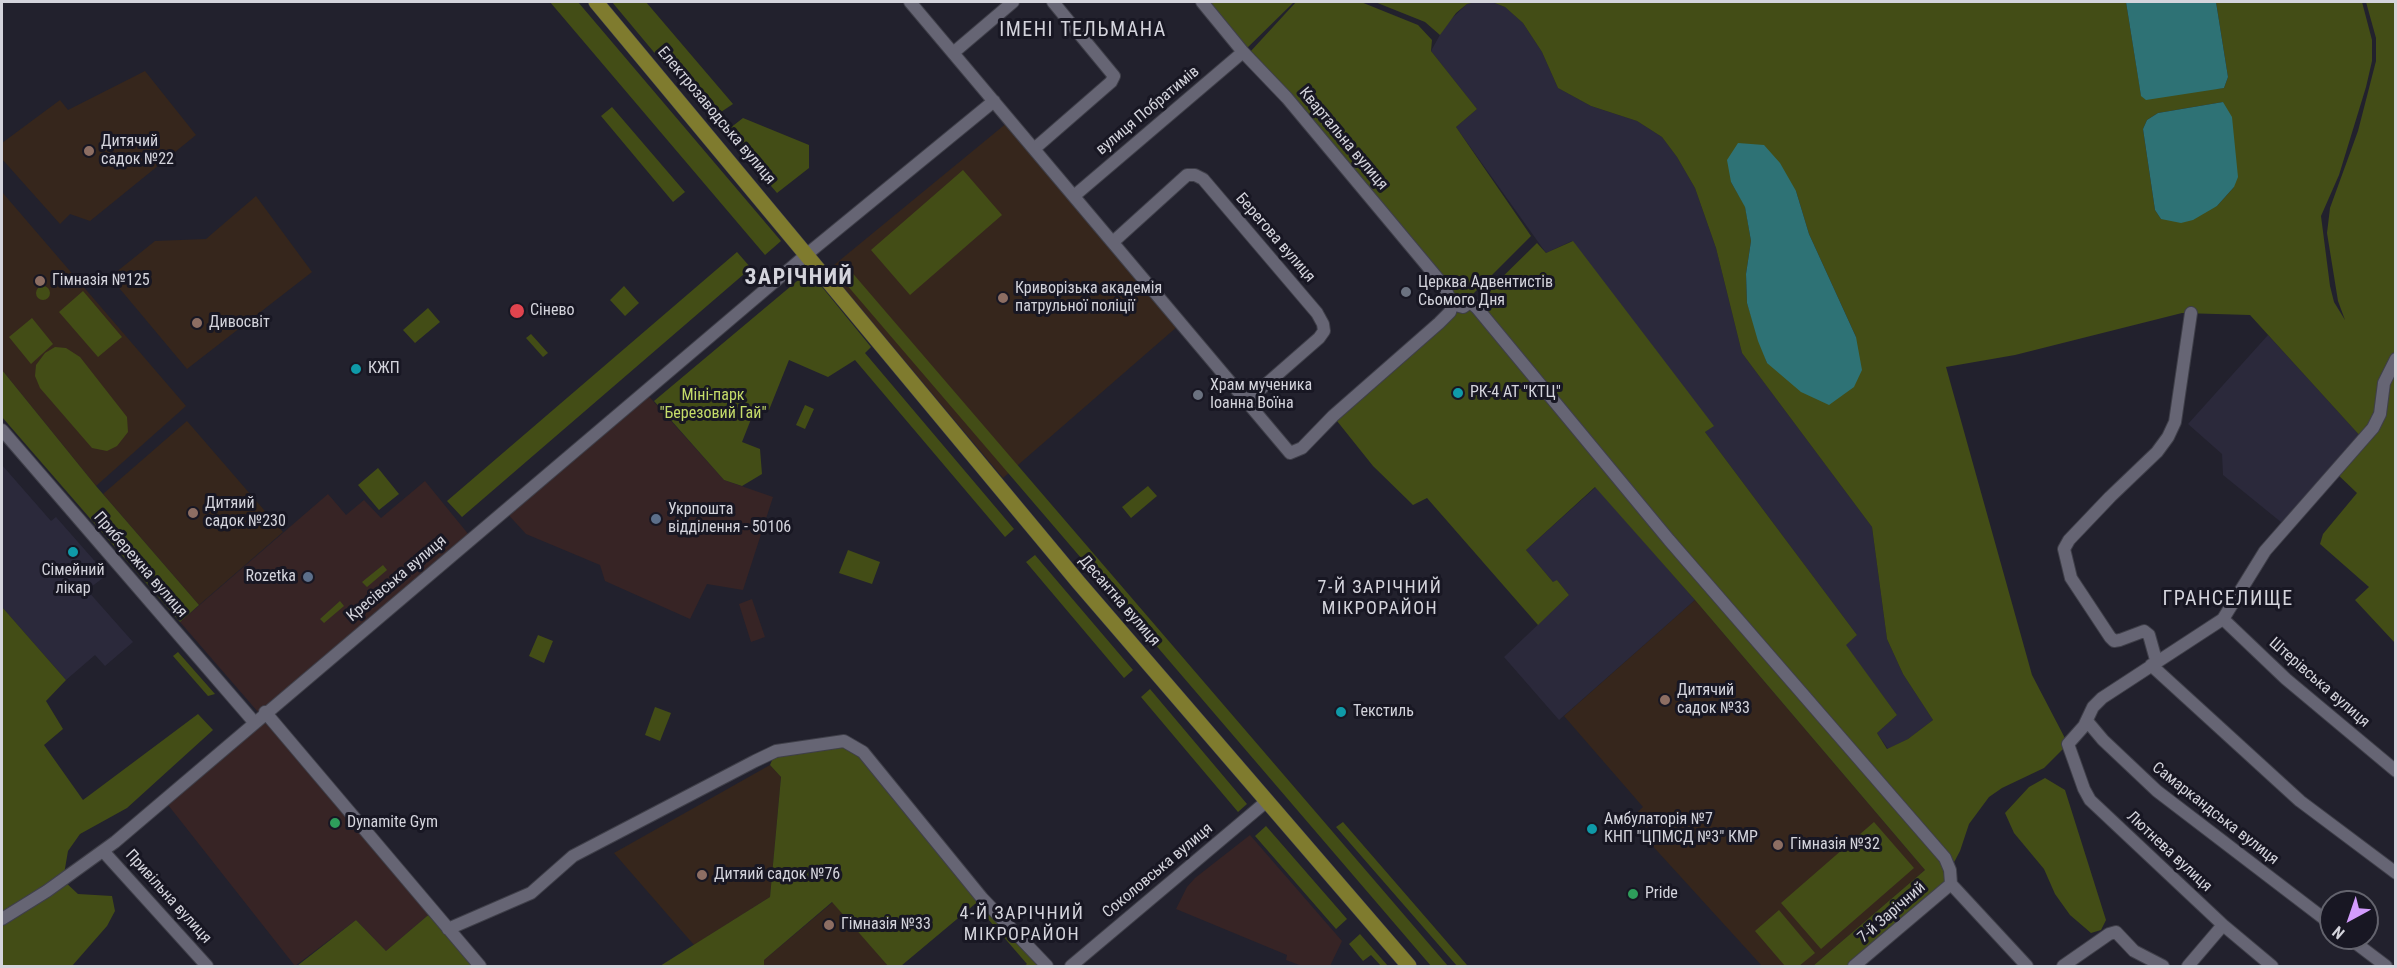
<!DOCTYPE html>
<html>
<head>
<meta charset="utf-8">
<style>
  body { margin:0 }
  #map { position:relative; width:2397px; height:968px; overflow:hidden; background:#22212d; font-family:"Roboto Condensed",sans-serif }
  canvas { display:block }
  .frame { position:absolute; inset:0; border:3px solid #d4d4dc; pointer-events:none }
  .north { position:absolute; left:2319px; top:890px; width:60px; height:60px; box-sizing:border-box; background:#181723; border:2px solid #63636d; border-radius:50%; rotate:220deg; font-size:16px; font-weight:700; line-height:24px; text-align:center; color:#d4d4dc }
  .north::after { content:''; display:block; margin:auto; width:21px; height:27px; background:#d39cfd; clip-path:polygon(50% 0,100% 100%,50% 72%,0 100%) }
</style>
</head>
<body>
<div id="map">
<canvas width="2397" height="968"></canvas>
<div class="frame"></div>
<div class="north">N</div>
</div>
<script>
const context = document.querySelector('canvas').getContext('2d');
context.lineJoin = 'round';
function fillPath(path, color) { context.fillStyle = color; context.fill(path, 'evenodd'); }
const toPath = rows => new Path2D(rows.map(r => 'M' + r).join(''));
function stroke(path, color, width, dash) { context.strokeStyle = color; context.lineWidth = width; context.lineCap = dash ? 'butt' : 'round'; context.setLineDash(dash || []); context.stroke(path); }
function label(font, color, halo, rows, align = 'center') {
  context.font = font + ' "Roboto Condensed",sans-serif'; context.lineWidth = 6; context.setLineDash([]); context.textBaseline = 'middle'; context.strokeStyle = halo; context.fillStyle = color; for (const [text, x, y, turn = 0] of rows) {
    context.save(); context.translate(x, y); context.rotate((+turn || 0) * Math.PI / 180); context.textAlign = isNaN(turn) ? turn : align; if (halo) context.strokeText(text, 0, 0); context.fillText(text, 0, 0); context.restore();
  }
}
const commercial = toPath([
  [645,392,724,480,773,497,743,590,707,584,690,619,605,581,600,565,526,534,504,510],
  [425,481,469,535,258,712,180,622,328,494,346,515,364,500,381,518],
  [752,599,765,637,751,642,739,604],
  [265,712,433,911,386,951,356,920,295,966,165,801],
  [1250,835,1342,941,1330,966,1302,966,1286,960,1287,955,1176,909,1187,887,1195,878]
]);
const built = toPath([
  [1476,2,1492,2,1505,7,1523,23,1542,52,1558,88,1591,106,1637,121,1662,137,1677,157,1695,188,1716,248,1742,353,1872,527,1887,639,1903,674,1933,720,1908,739,1888,749,1877,733,1897,715,1845,645,1857,635,1705,432,1713,426,1572,241,1546,253,1456,127,1477,109,1431,51,1446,24,1467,4],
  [2268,335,2363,439,2287,527,2223,475,2222,454,2188,424],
  [2,465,51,521,56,517,107,575,87,590,133,642,105,666,95,655,66,680,2,607],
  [1596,487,1695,600,1559,720,1504,657,1569,595,1557,580,1554,583,1526,550]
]);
const education = toPath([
  [145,71,196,135,90,221,70,214,60,224,2,159,2,143,60,100,68,110],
  [1008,122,1178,326,1003,478,828,270],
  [2,192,186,406,96,486,2,370],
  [256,196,312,272,187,369,110,277,155,241,206,239],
  [187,421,283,532,199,605,103,494],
  [1695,600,1925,870,1813,966,1762,966,1629,820,1643,807,1564,716],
  [770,765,781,777,770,897,694,945,614,853],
  [833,902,888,966,764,966,764,960]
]);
const green = toPath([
  [550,2,578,2,781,241,765,255],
  [612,2,646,2,733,104,721,112,684,67,673,75],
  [1202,2,1294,2,1243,52],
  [1296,2,1361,2,1418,25,1432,40,1431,51,1477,109,1456,127,1531,236,1465,302,1456,299,1448,284,1250,52],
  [1375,2,1476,2,1467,4,1456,13,1440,35,1425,22],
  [1492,2,2126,2,2141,95,2224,88,2228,77,2216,2,2362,2,2372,40,2372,61,2366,87,2339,175,2321,216,2330,286,2334,302,2345,320,2338,301,2327,233,2330,208,2358,131,2376,61,2376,38,2366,2,2395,2,2395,643,2355,600,2369,587,2320,544,2323,534,2357,493,2335,472,2362,438,2250,315,2182,313,2015,355,1946,367,2032,675,2068,744,2044,768,2002,788,1989,797,1969,824,1960,851,1950,870,1951,884,1854,966,1813,966,1925,870,1695,600,1595,487,1526,550,1553,582,1557,580,1569,595,1538,625,1427,498,1413,505,1373,466,1333,416,1452,304,1482,308,1483,296,1537,243,1546,253,1573,241,1714,426,1705,432,1857,635,1846,645,1897,715,1877,733,1887,749,1908,739,1933,720,1903,674,1887,639,1872,527,1742,353,1716,248,1695,188,1677,157,1662,137,1637,121,1591,106,1558,88,1542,52,1523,23,1505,7],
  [2223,102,2234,187,2217,206,2161,219,2155,210,2143,129,2147,120,2158,113],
  [1731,182,1796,191,1809,234,1856,337,1767,363,1747,303,1746,274,1751,241,1745,206],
  [612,107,685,192,673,202,601,116],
  [743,118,809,145,809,168,777,193,725,132],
  [963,170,1002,215,910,295,871,250],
  [737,252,751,268,462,517,447,501],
  [843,262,1448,966,1431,966,834,270],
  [809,271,871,347,865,353,1014,529,1005,537,855,360,828,377,789,360,769,410,757,404,742,442,760,449,762,474,742,486,724,480,654,401],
  [624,286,639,303,625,316,610,300],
  '36 293a7 7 0 1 1 14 0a7 7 0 1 1-14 0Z',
  [83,291,122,337,98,357,59,312],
  [428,308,440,322,415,343,403,330],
  [32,318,53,344,31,364,9,337],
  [531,334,548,353,543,357,526,338],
  [55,347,66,348,80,357,127,417,128,432,117,446,107,451,92,448,40,388,35,376,36,365,45,353],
  [2,370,96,486,199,605,180,622,2,417],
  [805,405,814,409,805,429,796,425],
  [378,468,399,494,379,510,358,485],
  [1148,486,1157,496,1131,518,1122,507],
  [848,550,880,562,872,584,839,573],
  [1035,555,1133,670,1124,678,1026,562],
  [383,565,387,570,367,587,362,582],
  [340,601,344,606,324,623,320,619],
  [2,607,66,680,46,701,63,729,44,745,83,800,198,714,213,730,127,808,80,834,68,851,63,880,78,894,112,896,115,911,107,926,72,966,2,966],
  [538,635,553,641,544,663,529,656],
  [178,652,215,694,208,696,173,656],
  [1150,689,1247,804,1238,812,1141,697],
  [655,707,671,713,660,741,645,735],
  [825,743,863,752,1047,966,1024,966,1027,964,975,904,901,966,888,966,832,902,764,960,764,966,660,966,770,897,781,777,770,765,776,751],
  [2045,778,2065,790,2106,920,2101,930,2091,933,2070,915,2055,894,2044,869,2014,833,2005,813,2029,787],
  [1343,822,1467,965,1465,966,1457,966,1336,827],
  [1874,822,1914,868,1821,949,1781,903],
  [1266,826,1347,919,1336,929,1255,836],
  [1779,910,1815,953,1799,966,1785,966,1755,931],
  [433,911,480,966,297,966,356,920,386,951],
  [1360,934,1388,966,1381,966,1371,955,1363,961,1349,944]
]);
const water = toPath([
  [2126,2,2216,2,2228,77,2224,88,2146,100,2141,96],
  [2223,102,2232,117,2238,177,2234,187,2217,206,2193,220,2181,223,2161,219,2155,210,2143,129,2147,120,2158,113],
  [1738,143,1764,145,1780,163,1796,191,1809,234,1856,337,1862,370,1854,387,1829,405,1801,392,1767,363,1758,341,1747,303,1746,274,1751,241,1745,207,1731,182,1727,160]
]);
const minor = toPath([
  [910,2,1290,453,1302,448,1333,416,1439,323,1450,312,1452,304],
  [1202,2,1243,52,1287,98,1444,286,1452,304],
  [953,53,1013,2],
  [1034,149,1111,82,1114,76,1053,2],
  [1074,196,1243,52],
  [1113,242,1187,175,1195,175,1203,179,1317,313,1323,324,1324,331,1319,338,1247,401],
  [1452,304,1463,307,1470,302,1477,308,1669,540,1945,858,1950,870,1951,884],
  [2,430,254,722],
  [2223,619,2286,679,2396,771],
  [2156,660,2149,635,2144,631,2120,640,2114,641,2110,637,2071,578,2064,549,2069,540,2110,497,2157,452,2168,437,2175,422,2191,313],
  [2151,665,2300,801,2396,873],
  [265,712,480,966],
  [2087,721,2103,740,2157,791,2331,924],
  [103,851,207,966],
  [1951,884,2027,966],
  [2,919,47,891,115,842,806,255,994,101],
  [448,929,531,893,573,856,755,761,776,751,844,741,863,752,982,898,1047,966],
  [2349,938,2386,966],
  [1071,966,1267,801],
  [1854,966,1951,884],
  [2063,966,2109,934,2116,932,2134,951,2163,966],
  [2188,966,2223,925],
  [2272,966,2223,925,2090,800,2084,789,2068,744,2084,726,2093,707,2102,698,2223,619,2265,551,2373,428,2380,414,2384,383,2396,359]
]);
const major = toPath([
  [596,2,1079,583,1409,966]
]);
const markers = [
  [89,151,6,"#8d6e63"],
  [40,281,6,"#8d6e63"],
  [1406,292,6,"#6b7280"],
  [1003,298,6,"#8d6e63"],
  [517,311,8,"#e0444e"],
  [197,323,6,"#8d6e63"],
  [356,369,6,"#0f9aa8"],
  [1458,393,6,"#0f9aa8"],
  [1198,395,6,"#6b7280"],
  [193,513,6,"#8d6e63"],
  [656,519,6,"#5c6f8a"],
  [73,552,6,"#0f9aa8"],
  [308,577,6,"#5c6f8a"],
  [1665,700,6,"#8d6e63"],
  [1341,712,6,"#0f9aa8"],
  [335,823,6,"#2e9e5b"],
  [1592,829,6,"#0f9aa8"],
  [1778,845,6,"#8d6e63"],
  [702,875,6,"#8d6e63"],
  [1633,894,6,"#2e9e5b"],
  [829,925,6,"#8d6e63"]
];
const streetNames = [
  ["вулиця Побратимів",1148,111,-40],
  ["Електрозаводська вулиця",716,116,50],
  ["Квартальна вулиця",1343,139,50],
  ["Берегова вулиця",1275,238,49],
  ["Прибережна вулиця",140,565,49],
  ["Кресівська вулиця",397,579,-40],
  ["Десантна вулиця",1119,601,49],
  ["Штерівська вулиця",2319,683,41],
  ["Самаркандська вулиця",2215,814,38],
  ["Лютнева вулиця",2169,852,43],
  ["Соколовська вулиця",1158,871,-40],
  ["Привільна вулиця",168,897,48],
  ["7-й Зарічний",1892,913,-41]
];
const poiNames = [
  ["Дитячий",101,142],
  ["садок №22",101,160],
  ["Гімназія №125",52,281],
  ["Церква Адвентистів",1418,283],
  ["Сьомого Дня",1418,301],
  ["Криворізька академія",1015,289],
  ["патрульної поліції",1015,307],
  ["Сінево",530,311],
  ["Дивосвіт",209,323],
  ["КЖП",368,369],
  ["Храм мученика",1210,386],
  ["Іоанна Воїна",1210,404],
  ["РК-4 АТ \"КТЦ\"",1470,393],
  ["Дитяий",205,504],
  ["садок №230",205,522],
  ["Укрпошта",668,510],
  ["відділення - 50106",668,528],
  ["Сімейний",73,571,"center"],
  ["лікар",73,589,"center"],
  ["Rozetka",296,577,"right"],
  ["Дитячий",1677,691],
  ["садок №33",1677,709],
  ["Текстиль",1353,712],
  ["Амбулаторія №7",1604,820],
  ["КНП \"ЦПМСД №3\" КМР",1604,838],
  ["Dynamite Gym",347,823],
  ["Гімназія №32",1790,845],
  ["Дитяий садок №76",714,875],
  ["Pride",1645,894],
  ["Гімназія №33",841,925]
];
const parkNames = [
  ["Міні-парк",713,396],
  ["\"Березовий Гай\"",713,414]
];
const neighbourhoodNames = [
  ["7-Й ЗАРІЧНИЙ",1380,588],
  ["МІКРОРАЙОН",1380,609],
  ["4-Й ЗАРІЧНИЙ",1022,914],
  ["МІКРОРАЙОН",1022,935]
];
const quarterNames = [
  ["ІМЕНІ ТЕЛЬМАНА",1083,31],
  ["ГРАНСЕЛИЩЕ",2228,600]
];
const districtNames = [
  ["ЗАРІЧНИЙ",799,278]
];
fillPath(commercial, '#372425');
fillPath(built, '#2b293b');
fillPath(education, '#36261c');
fillPath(green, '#434d16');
fillPath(water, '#2e7275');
stroke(minor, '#3f3f49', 14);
stroke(major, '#3f3f49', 16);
stroke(minor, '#666574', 12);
stroke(major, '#7f7b2e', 15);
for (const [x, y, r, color] of markers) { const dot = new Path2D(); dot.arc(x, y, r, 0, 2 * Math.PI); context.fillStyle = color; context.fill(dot); stroke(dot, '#181723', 2); }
label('16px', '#d4d4dc', '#181723', streetNames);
label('16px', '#d4d4dc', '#181723', poiNames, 'left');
label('16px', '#c5dc69', '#181723', parkNames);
context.letterSpacing = '1.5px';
label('18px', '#d4d4dc', '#181723', neighbourhoodNames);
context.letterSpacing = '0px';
context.letterSpacing = '1.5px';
label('20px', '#d4d4dc', '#181723', quarterNames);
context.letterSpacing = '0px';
context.letterSpacing = '1.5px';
label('bold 22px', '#d4d4dc', '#181723', districtNames);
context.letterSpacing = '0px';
</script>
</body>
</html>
